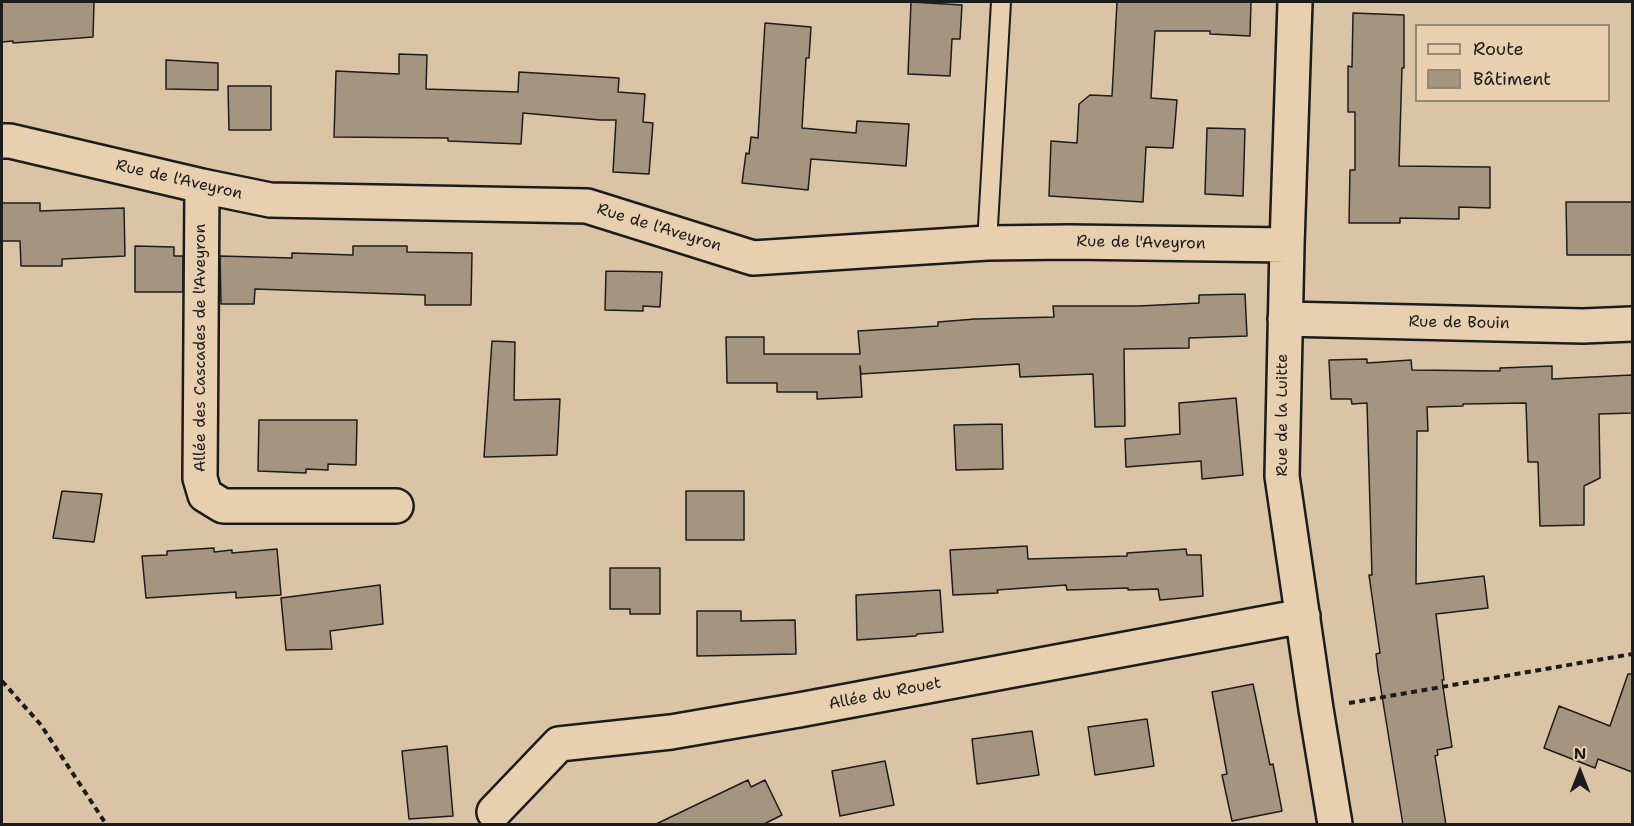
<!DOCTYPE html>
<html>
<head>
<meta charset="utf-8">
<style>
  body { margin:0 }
  #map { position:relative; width:1634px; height:826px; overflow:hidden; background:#dbc4a6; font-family:"Shantell Sans",sans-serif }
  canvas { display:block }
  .frame { position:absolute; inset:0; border:3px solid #1c1c1c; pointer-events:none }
  .legend { position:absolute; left:1415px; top:24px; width:195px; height:78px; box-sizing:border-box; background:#e7cfaf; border:2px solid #968774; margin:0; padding:8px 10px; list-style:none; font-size:18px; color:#1c1c1c }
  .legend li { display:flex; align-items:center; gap:12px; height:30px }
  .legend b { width:30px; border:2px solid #968774 }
  .north { position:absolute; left:1550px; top:742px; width:60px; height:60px; -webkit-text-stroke:4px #e7cfaf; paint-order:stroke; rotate:0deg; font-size:16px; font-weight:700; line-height:24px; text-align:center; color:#1c1c1c }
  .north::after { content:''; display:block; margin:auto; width:21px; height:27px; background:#1c1c1c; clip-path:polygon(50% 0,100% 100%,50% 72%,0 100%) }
</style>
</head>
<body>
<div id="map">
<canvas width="1634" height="826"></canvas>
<div class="frame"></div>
<ul class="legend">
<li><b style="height:8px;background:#e7cfaf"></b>Route</li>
<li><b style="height:16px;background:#a59580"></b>Bâtiment</li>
</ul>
<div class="north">N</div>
</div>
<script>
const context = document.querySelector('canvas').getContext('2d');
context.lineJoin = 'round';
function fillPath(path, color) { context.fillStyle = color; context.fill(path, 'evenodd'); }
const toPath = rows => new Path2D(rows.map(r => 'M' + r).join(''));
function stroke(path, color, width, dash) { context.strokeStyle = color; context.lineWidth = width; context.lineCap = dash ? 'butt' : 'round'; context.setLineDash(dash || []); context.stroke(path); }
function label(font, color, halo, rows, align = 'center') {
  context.font = font + ' "Shantell Sans",sans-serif'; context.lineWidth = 6; context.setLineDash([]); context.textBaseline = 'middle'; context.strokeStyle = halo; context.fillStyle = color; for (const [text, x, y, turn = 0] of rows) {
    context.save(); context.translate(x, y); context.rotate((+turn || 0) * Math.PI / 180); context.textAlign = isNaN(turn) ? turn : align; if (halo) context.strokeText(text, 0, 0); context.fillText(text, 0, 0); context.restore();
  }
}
const building = toPath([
  [2,2,94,2,93,37,13,43,13,41,2,42,2,2],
  [911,2,962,5,960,39,952,39,950,76,908,74,911,2],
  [1117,2,1251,2,1250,36,1210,34,1210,31,1155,31,1151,98,1177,100,1173,148,1146,147,1143,202,1049,196,1051,141,1077,143,1079,104,1090,95,1112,96,1117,2],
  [1353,13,1404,15,1404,68,1402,68,1399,166,1490,167,1490,208,1459,207,1459,219,1400,218,1400,223,1349,223,1350,170,1355,170,1355,112,1348,112,1348,66,1352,67,1353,13],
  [765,23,811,27,809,58,806,58,802,128,856,133,857,121,909,124,906,166,811,159,808,190,742,183,746,153,749,154,751,137,758,138,765,23],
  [399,54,427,55,426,89,518,92,519,72,619,78,618,92,645,94,643,122,653,123,649,174,613,172,616,120,600,120,523,113,521,144,448,141,448,138,334,137,336,71,399,74,399,54],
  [166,60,218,63,218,90,166,89,166,60],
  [228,86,271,86,271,130,229,130,228,86],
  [1207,128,1245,129,1243,196,1205,194,1207,128],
  [1566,202,1632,202,1632,255,1567,255,1566,202],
  [2,203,40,203,40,211,124,208,125,256,62,259,62,266,21,266,20,241,2,241,2,203],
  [135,246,174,247,174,256,183,256,183,292,135,292,135,246],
  [353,246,407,246,407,252,472,253,471,305,425,305,425,295,255,289,254,304,221,304,220,256,292,258,292,253,353,255,353,246],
  [606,271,662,272,660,307,643,306,643,311,605,310,606,271],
  [1245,294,1247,336,1189,338,1189,348,1124,349,1125,426,1095,427,1093,374,1020,377,1019,364,861,374,860,366,862,397,817,399,817,392,777,392,777,383,727,383,726,337,764,337,764,354,860,354,858,331,938,326,938,322,975,319,1054,317,1053,306,1139,306,1199,303,1199,295,1245,294],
  [492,341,515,342,514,400,560,399,557,455,484,457,492,341],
  [1367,359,1367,363,1411,360,1412,370,1500,371,1500,368,1552,366,1552,379,1632,375,1632,413,1599,414,1600,478,1584,486,1584,525,1540,526,1538,462,1528,462,1526,403,1463,404,1463,406,1427,407,1428,431,1417,431,1416,584,1484,576,1488,608,1436,614,1444,680,1442,680,1452,747,1437,750,1438,755,1435,756,1446,825,1403,825,1378,671,1376,654,1380,653,1369,575,1372,575,1367,403,1352,404,1351,399,1331,399,1329,360,1367,359],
  [1236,398,1243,475,1202,479,1201,461,1126,467,1125,439,1180,434,1179,403,1236,398],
  [259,420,357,420,356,465,328,464,328,470,306,469,306,473,258,471,259,420],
  [1002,424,1003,469,956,470,954,425,1002,424],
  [62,491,102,494,94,542,53,538,62,491],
  [686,491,744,491,744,540,686,540,686,491],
  [1027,546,1028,559,1127,556,1127,553,1186,549,1187,555,1201,555,1203,596,1160,600,1158,589,1128,590,1128,588,1067,590,1066,585,997,590,998,593,953,595,950,550,1027,546],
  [214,548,214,552,232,550,232,553,277,549,281,595,236,598,236,592,146,598,142,556,167,555,167,551,214,548],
  [610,568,660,568,660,614,630,614,630,609,610,609,610,568],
  [380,585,383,624,330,631,332,649,286,650,281,598,380,585],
  [940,590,943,632,917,634,916,636,857,640,856,595,940,590],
  [697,611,741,611,741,621,795,620,796,654,697,656,697,611],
  [1628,674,1632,674,1632,772,1598,759,1595,768,1544,748,1559,706,1610,726,1628,674],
  [1253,684,1270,765,1273,764,1282,811,1232,821,1222,775,1227,774,1212,692,1253,684],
  [1147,719,1154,766,1095,775,1088,727,1147,719],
  [1032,731,1039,775,977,784,972,739,1032,731],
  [447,746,453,816,409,819,402,751,447,746],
  [885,761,894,805,840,816,832,771,885,761],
  [748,780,751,787,765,780,782,815,762,825,654,825,748,780]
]);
const path = toPath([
  [2,681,41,725,106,824],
  [1349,703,1632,654]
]);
const service = toPath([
  [987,243,1001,2]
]);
const minor = toPath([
  [1295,2,1287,245,1282,476,1316,709,1335,824],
  [2,141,10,141,202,186,270,200,587,206,753,258,987,243,1069,242,1287,245],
  [202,186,200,478,205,495,223,506,396,506],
  [1285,319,1583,326,1632,324],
  [494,812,559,744,671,732,799,710,1303,616]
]);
const streetNames = [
  ["Rue de l'Aveyron",179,180,13],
  ["Rue de l'Aveyron",659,228,17],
  ["Rue de l'Aveyron",1141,243,1],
  ["Rue de Bouin",1459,323,1],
  ["Allée des Cascades de l'Aveyron",201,348,-90],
  ["Rue de la Luitte",1283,415,-90],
  ["Allée du Rouet",885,694,-11]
];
fillPath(building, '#a59580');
stroke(building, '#1c1c1c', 1.5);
stroke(service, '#1c1c1c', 22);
stroke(minor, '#1c1c1c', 38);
stroke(path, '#1c1c1c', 4, [6, 4.5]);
stroke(service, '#e7cfaf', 18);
stroke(minor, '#e7cfaf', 33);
label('16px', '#1c1c1c', '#e7cfaf', streetNames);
</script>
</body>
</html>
